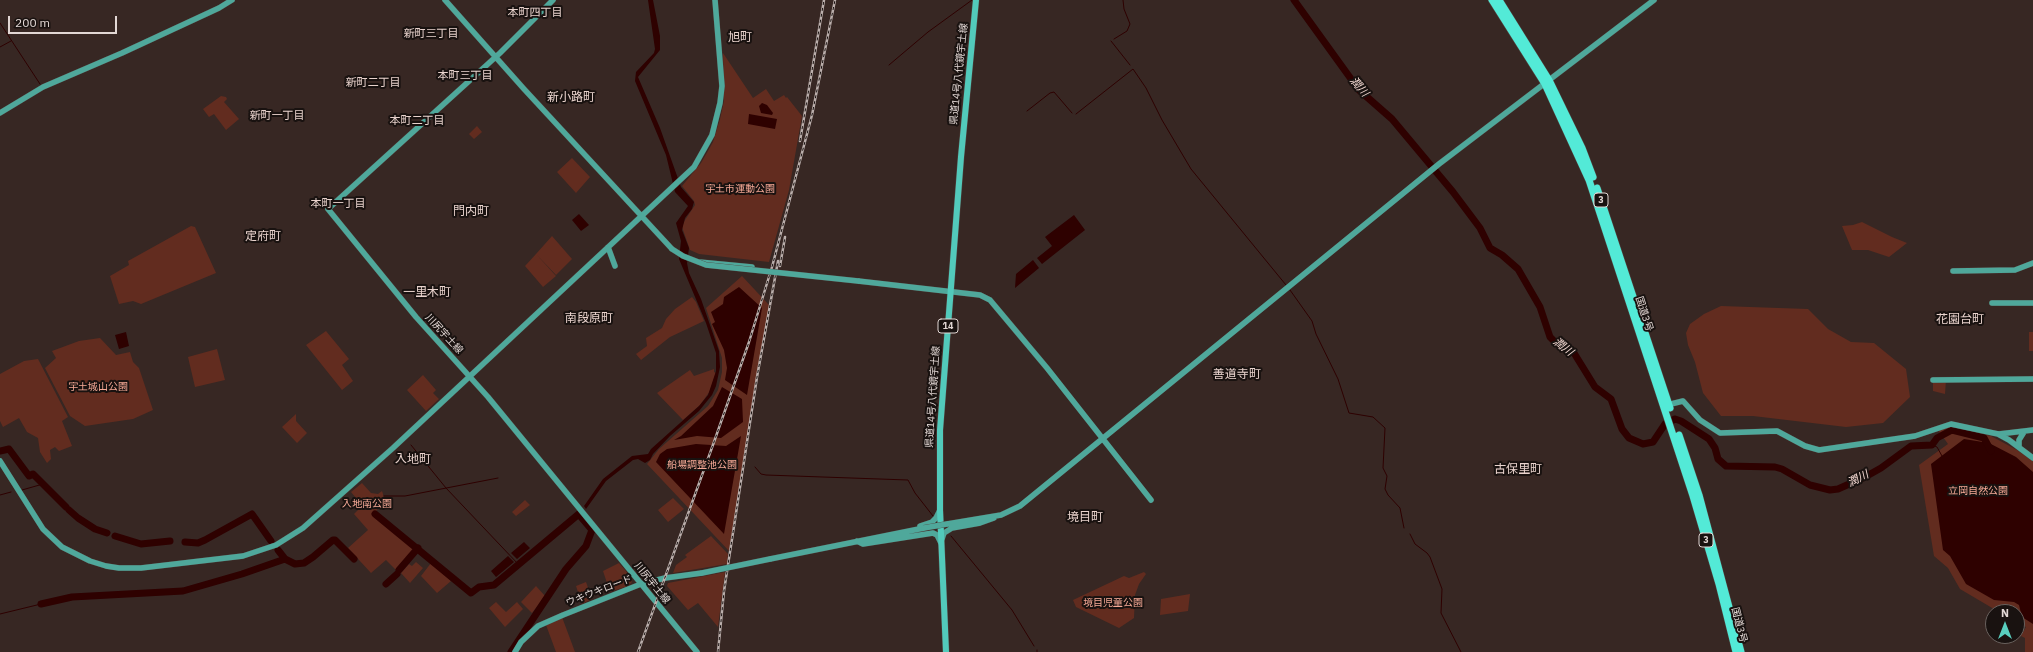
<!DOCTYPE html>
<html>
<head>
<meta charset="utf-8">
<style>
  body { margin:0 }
  #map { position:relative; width:2033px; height:652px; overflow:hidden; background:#372723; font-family:"IBM Plex Sans",sans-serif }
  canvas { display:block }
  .north { position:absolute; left:1985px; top:604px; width:40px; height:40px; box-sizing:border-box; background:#191210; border:1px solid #69615e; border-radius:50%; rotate:0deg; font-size:11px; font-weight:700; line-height:16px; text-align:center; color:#e2d7d4 }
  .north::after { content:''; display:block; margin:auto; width:14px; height:18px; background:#59cebe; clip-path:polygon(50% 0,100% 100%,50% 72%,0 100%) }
  .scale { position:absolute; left:8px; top:16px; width:109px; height:18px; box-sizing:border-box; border:2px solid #e2d7d4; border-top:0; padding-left:5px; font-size:12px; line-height:14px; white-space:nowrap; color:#e2d7d4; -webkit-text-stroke:3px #191210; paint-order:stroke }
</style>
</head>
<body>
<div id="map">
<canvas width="2033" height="652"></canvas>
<div class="north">N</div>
<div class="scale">200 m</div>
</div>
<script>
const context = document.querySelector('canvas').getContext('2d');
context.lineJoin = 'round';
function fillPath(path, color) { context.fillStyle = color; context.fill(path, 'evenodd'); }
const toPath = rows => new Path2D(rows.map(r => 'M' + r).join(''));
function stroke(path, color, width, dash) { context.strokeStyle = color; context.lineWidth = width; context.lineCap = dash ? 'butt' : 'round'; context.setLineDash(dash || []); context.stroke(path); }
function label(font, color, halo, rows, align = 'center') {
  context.font = font + ' "IBM Plex Sans","Noto Sans JP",sans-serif'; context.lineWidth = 4; context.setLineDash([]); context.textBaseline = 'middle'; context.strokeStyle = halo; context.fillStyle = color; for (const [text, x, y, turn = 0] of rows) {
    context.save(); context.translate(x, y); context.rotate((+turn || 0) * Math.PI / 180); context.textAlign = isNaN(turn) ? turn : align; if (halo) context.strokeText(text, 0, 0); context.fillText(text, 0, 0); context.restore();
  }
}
const green = toPath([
  [723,53,753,98,766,89,774,101,784,95,786,98,787,97,802,116,789,190,769,262,699,254,690,250,682,227,685,220,695,205,694,201,682,186,701,163,713,142,720,119,724,101],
  [221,96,226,97,227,99,224,102,239,119,226,130,214,114,209,117,203,109],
  [477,126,482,132,474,139,469,134],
  [572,158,590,177,576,193,557,172],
  [1862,222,1892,237,1907,243,1889,257,1868,250,1852,250,1842,226,1853,225],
  [191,226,195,227,216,273,141,304,133,301,119,304,110,276,129,265,128,261],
  [552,236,572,259,556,275,536,254],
  [536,254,556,276,543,287,525,266],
  [742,276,769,305,729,551,647,464,659,449,708,406,718,390,722,372,722,358,706,308],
  [692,297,696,302,704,321,670,337,641,360,636,354,647,346,646,338,662,328,666,319,675,309],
  [1721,306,1808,309,1828,329,1851,342,1874,343,1906,369,1910,397,1883,423,1846,427,1753,416,1721,416,1703,393,1695,362,1688,345,1686,333,1690,324,1704,314],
  [326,331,349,359,342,365,353,381,342,390,306,345],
  [2029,332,2033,332,2033,351,2029,351],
  [100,338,116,355,130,352,133,362,139,368,153,410,133,419,85,426,70,416,45,368,56,358,52,351,79,341],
  [217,349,225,380,195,387,188,357],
  [38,359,68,417,62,421,72,446,59,451,55,447,50,450,51,459,47,463,40,452,38,438,27,432,19,418,3,427,0,421,0,374,24,361],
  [714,369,714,372,716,373,710,391,700,405,683,420,657,393,690,370,694,376],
  [423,375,436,390,433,393,439,399,426,411,407,390],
  [1933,380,1946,380,1945,394,1933,391],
  [296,414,296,421,307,433,297,443,282,427],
  [1950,427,1991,436,2017,450,2033,461,2033,652,2025,652,2025,638,2021,636,2026,627,2017,622,2017,612,1999,612,1960,589,1948,568,1934,556,1919,465,1948,444,1938,430],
  [362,483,371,493,378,494,382,491,383,494,384,500,374,514,415,548,396,570,386,560,371,573,348,548,368,530,354,514,358,510,352,504,357,499,351,492],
  [673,498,684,509,668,522,658,510],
  [525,500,530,505,516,516,512,512],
  [711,536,728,554,727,564,673,573,676,565,687,557,685,555],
  [416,562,423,568,410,583,401,573,409,564,412,566],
  [431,563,451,581,437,593,421,576],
  [619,563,631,577,632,582,628,586,610,592,603,571],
  [725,572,718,627,698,603,688,610,667,586,668,583],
  [1144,572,1146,574,1139,584,1135,595,1134,618,1119,628,1076,607,1073,600,1124,576,1129,578],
  [586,582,592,599,582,604,576,586],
  [536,586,545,596,532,613,521,602],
  [1190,594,1188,611,1160,615,1161,599],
  [496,602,506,612,517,602,523,609,505,627,489,608],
  [562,617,575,652,556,652,546,625]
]);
const water = toPath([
  [648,0,653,0,660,36,660,50,638,77,660,128,681,187,694,202,692,209,685,218,682,230,689,248,687,263,689,273,701,299,719,351,720,367,716,386,712,395,699,411,670,436,653,454,650,460,645,463,638,459,633,460,606,481,586,509,584,506,603,479,632,456,648,454,651,449,699,406,708,395,716,371,716,353,706,323,679,259,681,241,676,223,688,206,675,192,666,155,635,81,636,72,654,53,655,49],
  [762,103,767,105,773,113,772,115,761,113,759,106],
  [749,114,777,119,775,129,748,124],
  [579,214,589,225,581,231,572,220],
  [1074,215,1085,230,1042,264,1037,258,1052,246,1045,237],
  [1033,260,1039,268,1015,288,1016,274],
  [739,287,762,308,747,395,725,380,727,368,724,350,712,324,715,322,711,312,723,304,724,297],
  [126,332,129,346,119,349,115,335],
  [722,387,742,399,743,422,721,438,697,436,674,440,681,436,713,406],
  [741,436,724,534,656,462,660,454,667,449,696,444,726,446],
  [1964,439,1989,443,2016,457,2033,472,2033,624,2022,617,2019,605,2014,602,1994,600,1966,584,1950,556,1943,550,1931,464],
  [524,542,530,548,517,559,511,553],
  [508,556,514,562,496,577,491,571]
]);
const stream = toPath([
  [0,23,40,84],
  [1114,39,1127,31,1130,24,1124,9,1123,0],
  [1111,41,1130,65],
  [0,47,11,41],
  [889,65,928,32,972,0],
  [1027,111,1050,93,1054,92,1072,113],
  [1076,114,1133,69,1146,88,1162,120,1191,169,1286,285],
  [1290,290,1312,321,1316,334,1338,379,1349,413,1373,417,1385,428,1383,468,1387,476,1385,489,1388,495,1400,508,1404,528],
  [411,445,446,488,519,565],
  [1932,445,1937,447,1942,456],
  [755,467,761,474,766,475,908,480,915,493,933,516],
  [22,490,43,484],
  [0,495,11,492],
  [384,496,405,496,498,478],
  [1410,534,1415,544,1427,553,1430,557,1442,589,1441,613,1461,652],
  [951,536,1012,610,1034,646],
  [0,614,41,604],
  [1037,650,1037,652]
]);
const river = toPath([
  [1294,0,1359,90,1392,119,1453,192,1480,228,1490,248,1502,255,1518,269,1540,307,1550,337,1555,342,1574,353,1595,387,1611,399,1622,429,1629,438,1643,444,1653,442,1665,424,1675,419,1681,421,1709,439,1715,448,1718,459,1726,466,1775,467,1782,469,1810,485,1830,490,1838,489,1865,477,1881,468,1911,446,1932,445,1937,438,1952,430,1984,438,1991,451],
  [0,451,9,449,29,476,33,474,66,507],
  [69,510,78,518,95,529,107,533],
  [375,514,471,593,479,587,494,585,580,513],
  [115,536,141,544,170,541],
  [185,542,198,543,205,540,252,514,271,541],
  [278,550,285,559],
  [399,570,418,548],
  [386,584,397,574],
  [41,604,72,597,183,591,242,574,285,559,295,564,304,563,313,557,333,540,335,540,354,559],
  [511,652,566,569,586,546,592,530,581,517]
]);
const secondary = toPath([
  [445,0,524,89,672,249],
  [553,0,500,53,328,209,416,317,488,397,697,652],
  [0,113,43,87,122,53,219,8,232,0],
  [608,247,615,266],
  [699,262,752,267],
  [1953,271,2015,270,2033,263],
  [858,281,980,295,990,300,1047,368,1151,500],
  [1992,303,2033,303],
  [1933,380,2033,379],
  [1667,405,1683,401,1700,420,1720,433,1777,431,1805,446,1819,450,1915,436,1951,424,1998,434,2009,440,2033,458],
  [1999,434,2033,430],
  [2019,447,2019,440,2024,432],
  [0,461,43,529,62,547,90,561,106,566,119,568,141,568,243,556,276,545,303,528,393,448,694,167,712,135,720,103,722,86,715,0],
  [947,524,1001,515,1020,506,1439,164,1654,0],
  [920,526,932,522,936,518,940,510],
  [942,539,944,533,952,528,980,523,994,518],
  [857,541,863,544,933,533,937,535,941,543],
  [770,559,924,528],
  [515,652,521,642,538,626,563,615,641,584,665,578,702,573]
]);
const primary = toPath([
  [946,652,940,510,940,430,961,157,976,0]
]);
const highway = toPath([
  [1492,0,1545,84,1589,180,1693,496,1719,584,1736,652],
  [1499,0,1549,80,1582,148,1593,177],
  [1597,188,1670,408],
  [1679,435,1699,495,1741,652]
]);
const rail = toPath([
  [800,141,824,0],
  [780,266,785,237],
  [638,652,714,442,749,342,772,267,812,115,835,0],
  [718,652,724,591,757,377,778,261]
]);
const secondaryBridge = toPath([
  [672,249,683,256,706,265,858,281],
  [924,528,947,524],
  [702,573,770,559]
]);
const shields = [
  [1601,200,14],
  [948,326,20],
  [1706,540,14]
];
const shieldNames = [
  ["3",1601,200],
  ["14",948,326],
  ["3",1706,540]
];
const streetNames = [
  ["県道14号八代鏡宇土線",959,74,-84],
  ["国道3号",1644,314,72],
  ["川尻宇土線",444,334,47],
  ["県道14号八代鏡宇土線",933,397,-86],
  ["川尻宇土線",652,583,51],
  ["ウキウキロード",599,591,-21],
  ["国道3号",1739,625,76]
];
const parkNames = [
  ["宇土市運動公園",740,189],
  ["宇土城山公園",98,387],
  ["船場調整池公園",702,465],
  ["立岡自然公園",1978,491],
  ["入地南公園",367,504],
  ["境目児童公園",1113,603]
];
const neighbourhoodNames = [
  ["本町四丁目",535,13],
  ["新町三丁目",431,34],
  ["本町三丁目",465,76],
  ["新町二丁目",373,83],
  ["新町一丁目",277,116],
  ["本町二丁目",417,121],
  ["本町一丁目",338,204]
];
const waterNames = [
  ["潤川",1359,87,49],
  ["潤川",1563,347,38],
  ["潤川",1858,479,-27]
];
const quarterNames = [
  ["旭町",740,38],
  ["新小路町",571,98],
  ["門内町",471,212],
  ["定府町",263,237],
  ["一里木町",427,293],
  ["南段原町",589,319],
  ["花園台町",1960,320],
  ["善道寺町",1237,375],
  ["入地町",413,460],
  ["古保里町",1518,470],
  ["境目町",1085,518]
];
fillPath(green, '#622c1f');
fillPath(water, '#2e0100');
stroke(stream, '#2e0100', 1);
stroke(river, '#2e0100', 7);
stroke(secondary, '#52433f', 6);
stroke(primary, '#52433f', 7);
stroke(highway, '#52433f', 8);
stroke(secondary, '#4fa89b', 5.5);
stroke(primary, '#52cabb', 6);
stroke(highway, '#53ead7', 7);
stroke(rail, '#bbafac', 2.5);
stroke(rail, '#191210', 1, [3]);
stroke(secondaryBridge, '#52433f', 6, []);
stroke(secondaryBridge, '#4fa89b', 5.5);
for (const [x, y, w] of shields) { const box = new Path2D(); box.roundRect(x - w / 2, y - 7, w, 14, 3); context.fillStyle = '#191210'; context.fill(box); stroke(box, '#e2d7d4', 1); }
label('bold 9px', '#e2d7d4', null, shieldNames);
label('10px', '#e2d7d4', '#191210', streetNames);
label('10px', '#f7aa97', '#191210', parkNames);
label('11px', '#e9d3cd', '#191210', neighbourhoodNames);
label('italic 11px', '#f6dbd4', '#191210', waterNames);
label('12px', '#e9d3cd', '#191210', quarterNames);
</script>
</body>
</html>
